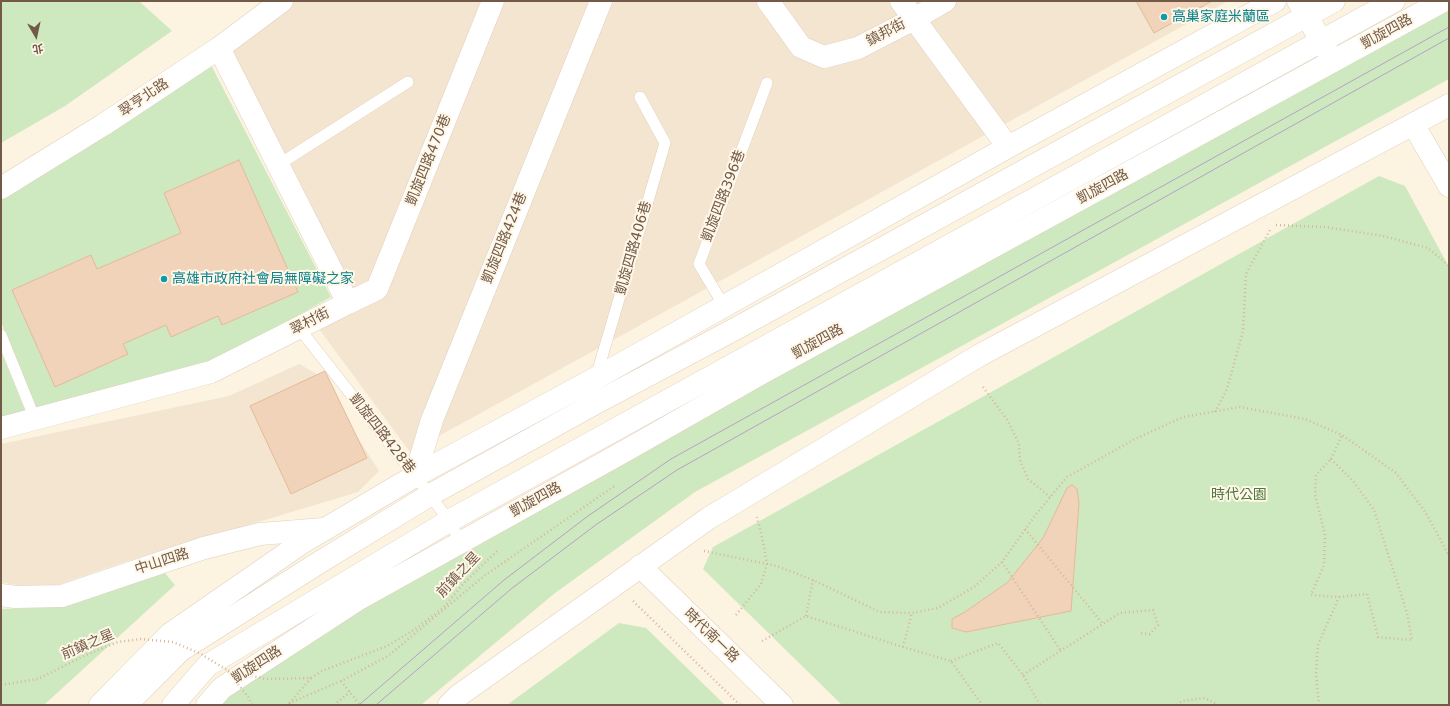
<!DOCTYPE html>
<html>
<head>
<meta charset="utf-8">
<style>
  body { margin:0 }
  #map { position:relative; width:1450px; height:706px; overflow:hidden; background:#fcf3e1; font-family:"DejaVu Sans","Noto Sans TC",sans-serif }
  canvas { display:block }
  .frame { position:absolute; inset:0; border:2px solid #735a48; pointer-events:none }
  .north { position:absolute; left:16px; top:16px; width:40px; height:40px; -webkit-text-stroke:3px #fff7e7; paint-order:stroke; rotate:171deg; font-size:11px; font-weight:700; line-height:16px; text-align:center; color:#735a48 }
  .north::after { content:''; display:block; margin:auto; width:14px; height:18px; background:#735a48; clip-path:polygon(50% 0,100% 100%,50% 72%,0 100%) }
</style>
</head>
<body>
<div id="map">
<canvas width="1450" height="706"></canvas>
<div class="frame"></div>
<div class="north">北</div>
</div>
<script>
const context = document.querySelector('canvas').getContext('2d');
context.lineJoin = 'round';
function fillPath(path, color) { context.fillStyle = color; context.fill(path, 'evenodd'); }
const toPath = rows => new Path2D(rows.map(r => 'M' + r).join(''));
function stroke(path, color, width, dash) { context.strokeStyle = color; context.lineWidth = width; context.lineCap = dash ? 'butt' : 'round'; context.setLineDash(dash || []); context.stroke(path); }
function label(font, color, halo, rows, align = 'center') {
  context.font = font + ' "DejaVu Sans","Noto Sans TC",sans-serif'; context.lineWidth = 4; context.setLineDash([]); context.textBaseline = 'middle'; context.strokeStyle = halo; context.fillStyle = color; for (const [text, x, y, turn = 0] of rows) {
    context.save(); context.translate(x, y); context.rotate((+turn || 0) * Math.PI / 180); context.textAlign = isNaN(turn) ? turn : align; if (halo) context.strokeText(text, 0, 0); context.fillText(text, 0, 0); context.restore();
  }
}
const residential = toPath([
  [262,1,1228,1,410,452,308,314,338,298,208,43],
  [299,364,317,374,379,471,358,492,118,564,42,590,1,582,1,444,229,396]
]);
const green = toPath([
  [1,1,139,1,172,31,65,106,1,143],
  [1449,4,1449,79,695,492,555,593,421,705,221,705,231,695,360,610,656,441],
  [210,63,331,297,208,366,38,413,1,322,1,198],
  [1379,176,1405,186,1449,267,1449,705,842,705,703,569,713,547],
  [1,351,27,415,1,422],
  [164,572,175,585,44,705,1,705,1,609,51,607],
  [619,623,646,628,725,705,507,705]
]);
const building = toPath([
  [1136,1,1212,1,1154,33,1136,1],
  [239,160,298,292,222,325,218,316,171,337,166,325,123,344,128,354,55,387,12,290,91,255,97,269,181,233,164,193,239,160],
  [325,371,367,458,291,494,250,406,325,371],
  [1072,485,1077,489,1079,503,1071,611,966,632,952,628,952,619,965,612,1008,582,1043,538,1067,488,1072,485]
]);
const path = toPath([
  [1276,225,1325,227,1383,236,1428,248,1449,266],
  [983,387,1008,421,1019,444,1020,460,1028,479,1050,497],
  [1215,412,1227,389,1243,331,1246,274,1271,228],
  [1331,459,1353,481,1374,510,1407,613,1412,640,1378,637,1367,594,1339,597,1311,595,1324,565,1325,535,1315,494,1316,475,1331,459],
  [1331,459,1342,435],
  [1025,529,1103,624],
  [704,551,777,566,813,580,880,612,912,613,938,608,974,587,1002,562,1037,513,1067,477,1135,439,1183,417,1240,407,1305,419,1342,435,1396,473,1426,513,1449,556],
  [1002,562,1061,651],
  [633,601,740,705],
  [736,615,761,584,767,564,763,542,757,517],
  [806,616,813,580],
  [762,641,806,616,903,647,951,661,980,702,980,705],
  [903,647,912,613],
  [951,661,998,643,1023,675,1040,705],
  [1023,675,1120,613,1153,610,1158,625,1150,634,1141,633],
  [311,678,322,671,387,646,417,628,444,607,464,583,497,551],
  [341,681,360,705],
  [285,705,341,681,388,656,484,576,616,485],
  [334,705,350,692],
  [1177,705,1182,701,1205,698,1218,705],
  [1319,705,1316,674,1318,645,1339,597]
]);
const service = toPath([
  [278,165,408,82],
  [724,306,699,264,767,83],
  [299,328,430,495,449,521,461,542],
  [1,335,35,419],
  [596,377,665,143,640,97]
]);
const minor = toPath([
  [768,1,801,47,824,57,858,48,914,19,945,1],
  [901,1,1008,147],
  [1298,1,1333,61],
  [1413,124,1449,186],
  [1,188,103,125,219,48,282,1],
  [348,303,377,289,493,1],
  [1,428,211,372,348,303,219,48],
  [415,476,432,420,601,1],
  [640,566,782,705],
  [1,595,15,597,62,596,204,548,260,534,324,529],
  [449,705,458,696,709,518,980,355,1449,105]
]);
const tertiary = toPath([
  [100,705,170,634,303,542,415,476,596,378,1008,147,1275,1],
  [126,705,181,650,320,562,430,495,594,404,737,328,1334,1],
  [173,705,208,665,449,521,1394,1],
  [207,705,222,688,357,600,625,451,762,373,1443,1]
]);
const tram = toPath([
  [359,705,504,580,588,516,671,459,1449,27],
  [376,705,511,589,597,524,677,470,1449,38]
]);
const pathBridge = toPath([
  [228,671,266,679,311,678,288,705],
  [1,685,38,679,86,655,118,642,141,639,173,642,201,654,227,670,249,698,252,705]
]);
const markers = [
  [1164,17,4,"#0f9aa8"],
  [164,279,4,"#0f9aa8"]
];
const cultureNames = [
  ["高巢家庭米蘭區",1172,17],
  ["高雄市政府社會局無障礙之家",172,279]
];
const streetNames = [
  ["凱旋四路",1387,32,-29],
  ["鎮邦街",886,33,-28],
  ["翠亨北路",144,98,-34],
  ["凱旋四路470巷",429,160,-68],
  ["凱旋四路",1103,187,-29],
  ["凱旋四路396巷",724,196,-69],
  ["凱旋四路424巷",505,238,-68],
  ["凱旋四路406巷",634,248,-74],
  ["翠村街",310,322,-27],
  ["凱旋四路",818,342,-29],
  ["凱旋四路428巷",382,434,52],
  ["凱旋四路",536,500,-29],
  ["中山四路",162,562,-18],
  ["前鎮之星",459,575,-47],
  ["時代南一路",711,636,44],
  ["前鎮之星",88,645,-23],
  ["凱旋四路",257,665,-33]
];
const parkNames = [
  ["時代公園",1239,495]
];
fillPath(residential, '#f3e5d0');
fillPath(green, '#cee9c0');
fillPath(building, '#f1d3b9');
stroke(building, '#e4ba99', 1);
stroke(service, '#e0d0bd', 12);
stroke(minor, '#e0d0bd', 23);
stroke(tertiary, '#e0d0bd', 23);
stroke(path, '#d6b69c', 2.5, [1, 3]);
stroke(service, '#fff', 11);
stroke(minor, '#fff', 22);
stroke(tertiary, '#fff', 22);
stroke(tram, '#b6a1c5', 1);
stroke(pathBridge, '#d6b69c', 2.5, [1, 3]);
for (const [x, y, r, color] of markers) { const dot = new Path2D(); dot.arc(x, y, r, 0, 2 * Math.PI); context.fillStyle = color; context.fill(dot); stroke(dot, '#fff7e7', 1.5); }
label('14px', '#0d838f', '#fff7e7', cultureNames, 'left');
label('14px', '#735a48', '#fff7e7', streetNames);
label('14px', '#4e7841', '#fff7e7', parkNames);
</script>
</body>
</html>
